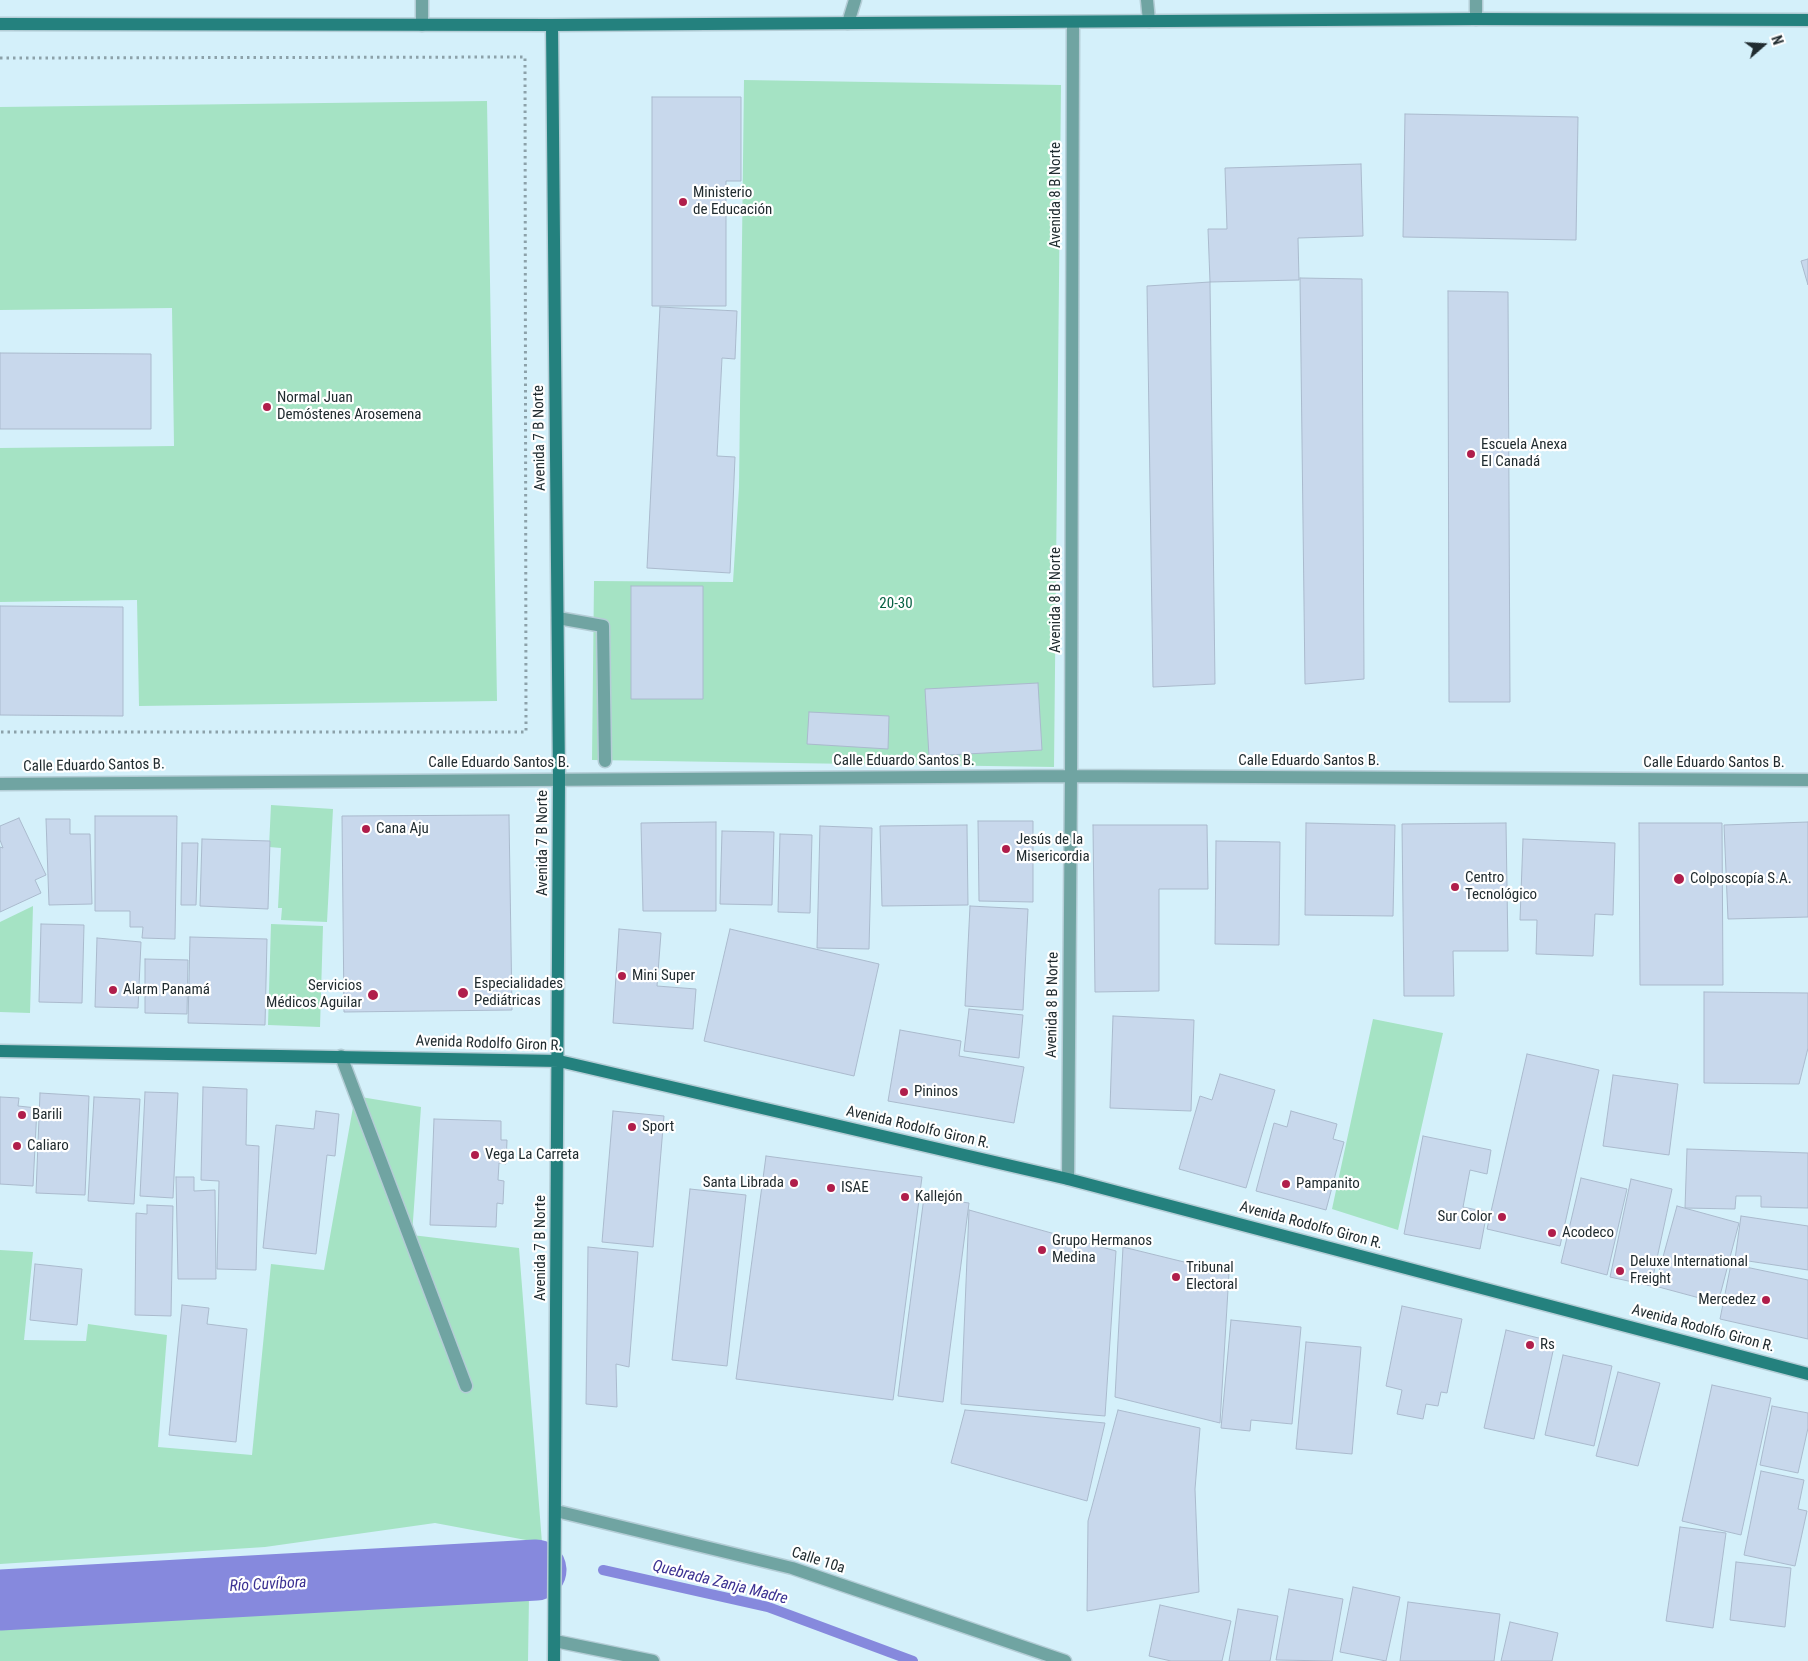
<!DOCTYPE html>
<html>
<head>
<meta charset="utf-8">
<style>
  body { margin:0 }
  #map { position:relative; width:1808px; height:1661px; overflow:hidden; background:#d4f0fa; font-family:"Roboto Condensed",sans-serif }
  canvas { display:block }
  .north { position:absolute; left:1738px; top:20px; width:50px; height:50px; -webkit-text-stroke:4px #fff; paint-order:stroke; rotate:71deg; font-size:14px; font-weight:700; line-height:20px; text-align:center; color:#212c30 }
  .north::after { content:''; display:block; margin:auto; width:18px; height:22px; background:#212c30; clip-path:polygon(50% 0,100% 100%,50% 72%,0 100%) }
</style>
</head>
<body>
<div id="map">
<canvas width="1808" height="1661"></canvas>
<div class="north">N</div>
</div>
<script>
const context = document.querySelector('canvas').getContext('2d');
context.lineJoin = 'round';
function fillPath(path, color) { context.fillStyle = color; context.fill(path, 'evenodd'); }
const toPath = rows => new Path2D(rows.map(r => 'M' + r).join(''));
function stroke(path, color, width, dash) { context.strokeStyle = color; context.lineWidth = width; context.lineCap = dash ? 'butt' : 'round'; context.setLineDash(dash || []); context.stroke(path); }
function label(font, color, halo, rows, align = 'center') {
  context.font = font + ' "Roboto Condensed",sans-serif'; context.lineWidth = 4.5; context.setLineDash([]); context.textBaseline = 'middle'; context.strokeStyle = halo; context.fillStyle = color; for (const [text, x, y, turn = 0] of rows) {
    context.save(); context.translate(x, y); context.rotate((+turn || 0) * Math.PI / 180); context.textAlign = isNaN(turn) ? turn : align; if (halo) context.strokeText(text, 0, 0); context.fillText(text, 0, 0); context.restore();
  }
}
const green = toPath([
  [744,80,1061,85,1054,767,592,760,594,581,733,582,739,487],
  [487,101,497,701,139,706,137,600,0,602,0,448,174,446,172,308,0,310,0,107],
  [271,805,333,809,327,922,281,920,282,908,278,908,281,848,269,847],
  [33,906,30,1013,0,1012,0,922],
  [271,924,323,926,320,1027,268,1025],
  [1373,1019,1443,1033,1398,1230,1332,1209],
  [355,1096,421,1107,412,1235,519,1248,542,1543,435,1523,265,1547,0,1564,0,1250,33,1252,24,1340,86,1341,88,1324,167,1335,158,1447,252,1455,271,1264,324,1270],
  [529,1596,528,1661,0,1661,0,1618,145,1610]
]);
const stream = toPath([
  [603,1570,768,1607,913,1661]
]);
const river = toPath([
  [0,1600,536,1570]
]);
const building = toPath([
  [652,97,741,97,741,181,726,181,726,306,652,306,652,97],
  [1405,114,1578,117,1576,240,1403,237,1405,114],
  [1361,164,1363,236,1298,238,1299,280,1210,282,1208,229,1227,229,1225,168,1361,164],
  [1808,259,1808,285,1801,261,1808,259],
  [1300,278,1362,279,1364,679,1305,684,1300,278],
  [1210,282,1215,684,1153,687,1147,286,1210,282],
  [1448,291,1508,292,1510,702,1449,702,1448,291],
  [660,307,737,311,735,359,722,358,717,456,735,457,730,573,647,568,660,307],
  [0,353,151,354,151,429,0,429,0,353],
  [631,586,703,586,703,699,631,699,631,586],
  [0,606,123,607,123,716,0,715,0,606],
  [1038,683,1042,750,929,756,925,689,1038,683],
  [809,712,889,716,888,749,807,744,809,712],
  [509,815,512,1010,344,1012,342,816,509,815],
  [95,816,177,816,175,939,142,938,143,927,130,927,130,911,95,911,95,816],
  [19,818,46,875,35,880,41,893,0,912,0,847,3,848,0,840,0,826,19,818],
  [46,819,70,819,70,834,90,834,92,904,49,905,46,819],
  [978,821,1033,821,1033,902,979,901,978,821],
  [716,822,716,911,643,911,641,823,716,822],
  [1808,822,1808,917,1728,919,1724,825,1808,822],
  [1306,823,1395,825,1393,916,1305,915,1306,823],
  [1506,823,1508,951,1453,951,1454,996,1404,996,1402,824,1506,823],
  [1639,823,1722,823,1723,985,1640,985,1639,823],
  [967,825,968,905,882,906,880,826,967,825],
  [1093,825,1207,825,1208,889,1159,889,1159,991,1095,992,1093,825],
  [820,826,872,828,869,949,817,948,820,826],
  [722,831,774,832,772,905,720,904,722,831],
  [780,834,812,835,810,913,778,912,780,834],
  [202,839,270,841,268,909,200,906,202,839],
  [1523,839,1615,843,1613,915,1595,914,1593,956,1536,954,1537,920,1520,920,1523,839],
  [1216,841,1280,842,1279,945,1215,944,1216,841],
  [182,843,198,843,196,905,181,905,182,843],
  [970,906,1028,909,1023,1010,965,1006,970,906],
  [41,924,84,925,82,1003,39,1002,41,924],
  [619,929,661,933,657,986,696,989,693,1029,613,1023,619,929],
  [730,929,879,964,854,1076,704,1041,730,929],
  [190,937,267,939,265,1025,188,1023,190,937],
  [97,938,141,942,138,1008,95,1007,97,938],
  [145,959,188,960,187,1014,145,1013,145,959],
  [1704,992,1808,993,1808,1048,1799,1084,1704,1083,1704,992],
  [969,1009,1023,1015,1019,1058,964,1051,969,1009],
  [1113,1016,1194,1020,1191,1111,1110,1108,1113,1016],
  [900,1030,961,1041,959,1056,1024,1067,1014,1123,888,1101,900,1030],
  [1527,1054,1599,1070,1560,1246,1487,1229,1527,1054],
  [1220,1074,1275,1090,1246,1188,1179,1169,1200,1096,1212,1100,1220,1074],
  [1613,1075,1678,1084,1669,1155,1603,1146,1613,1075],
  [203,1087,247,1089,246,1145,259,1146,256,1270,217,1269,219,1181,201,1180,203,1087],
  [145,1092,178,1093,173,1198,140,1196,145,1092],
  [40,1093,89,1096,85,1195,36,1193,40,1093],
  [0,1097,19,1098,18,1106,37,1108,33,1186,0,1184,0,1097],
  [94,1097,140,1099,134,1204,88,1201,94,1097],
  [316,1111,339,1114,335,1156,327,1155,316,1254,263,1248,276,1125,314,1129,316,1111],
  [613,1111,664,1116,653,1247,602,1242,613,1111],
  [1291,1111,1337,1124,1333,1139,1344,1142,1326,1210,1256,1191,1274,1123,1287,1127,1291,1111],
  [434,1119,501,1121,501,1140,507,1140,506,1164,499,1163,498,1180,504,1181,503,1204,497,1203,496,1227,430,1225,434,1119],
  [1423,1136,1491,1150,1487,1174,1470,1170,1463,1207,1487,1212,1480,1249,1404,1234,1423,1136],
  [1687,1149,1808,1153,1808,1208,1761,1207,1761,1196,1736,1196,1735,1209,1685,1208,1687,1149],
  [766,1156,922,1177,893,1400,736,1379,766,1156],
  [176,1177,194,1177,194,1191,215,1190,216,1279,178,1279,176,1177],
  [1581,1178,1627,1189,1607,1275,1561,1263,1581,1178],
  [1631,1179,1672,1189,1651,1286,1610,1277,1631,1179],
  [690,1189,746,1195,727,1366,672,1360,690,1189],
  [924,1197,969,1203,943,1402,898,1396,924,1197],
  [147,1205,173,1206,171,1316,135,1315,136,1213,147,1214,147,1205],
  [1677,1206,1739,1223,1718,1303,1655,1286,1677,1206],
  [969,1210,1116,1251,1105,1416,961,1404,969,1210],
  [1741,1216,1808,1226,1808,1270,1735,1259,1741,1216],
  [588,1247,638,1252,629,1367,616,1364,617,1407,586,1404,588,1247],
  [1123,1247,1229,1273,1220,1423,1115,1397,1123,1247],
  [35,1264,82,1269,77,1325,30,1320,35,1264],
  [1731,1264,1808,1280,1808,1339,1720,1319,1731,1264],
  [182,1305,209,1308,207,1324,247,1329,236,1442,169,1435,182,1305],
  [1402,1306,1462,1319,1447,1393,1441,1392,1438,1406,1426,1404,1423,1419,1397,1414,1402,1390,1386,1386,1402,1306],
  [1231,1320,1301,1327,1292,1424,1251,1420,1250,1431,1221,1428,1231,1320],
  [1506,1330,1555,1342,1534,1439,1484,1428,1506,1330],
  [1306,1342,1361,1347,1352,1454,1296,1449,1306,1342],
  [1563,1355,1612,1366,1594,1446,1545,1435,1563,1355],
  [1618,1372,1660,1383,1638,1466,1596,1456,1618,1372],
  [1712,1385,1771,1398,1741,1535,1682,1521,1712,1385],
  [1772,1406,1808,1413,1808,1428,1798,1473,1760,1465,1772,1406],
  [965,1410,1105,1423,1087,1501,951,1463,965,1410],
  [1118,1410,1200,1428,1195,1489,1199,1592,1087,1611,1088,1521,1118,1410],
  [1761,1471,1804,1480,1798,1509,1807,1511,1795,1566,1744,1555,1761,1471],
  [1680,1527,1726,1533,1713,1628,1666,1621,1680,1527],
  [1736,1562,1791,1568,1785,1627,1730,1620,1736,1562],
  [1353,1587,1400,1597,1386,1661,1340,1652,1353,1587],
  [1289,1589,1343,1599,1332,1661,1276,1660,1289,1589],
  [1408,1602,1500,1614,1494,1661,1400,1661,1408,1602],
  [1160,1605,1231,1621,1222,1661,1171,1661,1149,1656,1160,1605],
  [1238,1609,1278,1616,1270,1661,1229,1661,1238,1609],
  [1510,1622,1558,1633,1552,1661,1501,1661,1510,1622]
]);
const path = toPath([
  [0,58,525,57,526,732,0,732]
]);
const lane = toPath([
  [422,0,422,25],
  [1147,0,1149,21],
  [558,618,603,626,605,761],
  [341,1056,466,1386],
  [555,1641,653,1661]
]);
const street = toPath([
  [1476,0,1476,19],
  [848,23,855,0],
  [0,784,1071,776,1808,780],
  [1068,1179,1071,776,1073,22],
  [556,1511,792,1568,1065,1661]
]);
const secondary = toPath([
  [0,24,552,25,1476,19,1808,20],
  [552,25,559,779,554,1661],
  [0,1051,559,1061,1068,1179,1808,1374]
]);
const markers = [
  [683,202,5,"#b01e4b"],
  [267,407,5,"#b01e4b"],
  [1471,454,5,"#b01e4b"],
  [366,829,5,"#b01e4b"],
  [1006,849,5,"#b01e4b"],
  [1679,879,6,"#b01e4b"],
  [1455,887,5,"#b01e4b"],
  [622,976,5,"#b01e4b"],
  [113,990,5,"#b01e4b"],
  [463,993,6,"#b01e4b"],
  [373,995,6,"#b01e4b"],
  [904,1092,5,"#b01e4b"],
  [22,1115,5,"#b01e4b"],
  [632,1127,5,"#b01e4b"],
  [17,1146,5,"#b01e4b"],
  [475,1155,5,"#b01e4b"],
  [794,1183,5,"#b01e4b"],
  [1286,1184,5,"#b01e4b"],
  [831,1188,5,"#b01e4b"],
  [905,1197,5,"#b01e4b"],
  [1502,1217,5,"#b01e4b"],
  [1552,1233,5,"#b01e4b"],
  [1042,1250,5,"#b01e4b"],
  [1620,1271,5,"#b01e4b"],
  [1176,1277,5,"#b01e4b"],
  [1766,1300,5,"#b01e4b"],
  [1530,1345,5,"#b01e4b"]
];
const poiNames = [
  ["Ministerio",693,193],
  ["de Educación",693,210],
  ["Normal Juan",277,398],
  ["Demóstenes Arosemena",277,415],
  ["Escuela Anexa",1481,445],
  ["El Canadá",1481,462],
  ["Cana Aju",376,829],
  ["Jesús de la",1016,840],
  ["Misericordia",1016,857],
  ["Centro",1465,878],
  ["Tecnológico",1465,895],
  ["Colposcopía S.A.",1690,879],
  ["Mini Super",632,976],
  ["Especialidades",474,984],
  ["Pediátricas",474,1001],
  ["Servicios",362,986,"right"],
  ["Médicos Aguilar",362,1003,"right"],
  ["Alarm Panamá",123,990],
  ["Pininos",914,1092],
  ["Barili",32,1115],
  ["Sport",642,1127],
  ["Caliaro",27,1146],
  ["Vega La Carreta",485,1155],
  ["Santa Librada",784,1183,"right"],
  ["Pampanito",1296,1184],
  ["ISAE",841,1188],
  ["Kallejón",915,1197],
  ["Sur Color",1492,1217,"right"],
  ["Acodeco",1562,1233],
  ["Grupo Hermanos",1052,1241],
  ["Medina",1052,1258],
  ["Deluxe International",1630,1262],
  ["Freight",1630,1279],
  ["Tribunal",1186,1268],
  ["Electoral",1186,1285],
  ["Mercedez",1756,1300,"right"],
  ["Rs",1540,1345]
];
const streetNames = [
  ["Avenida 8 B Norte",1056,195,-90],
  ["Avenida 7 B Norte",540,438,-91],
  ["Avenida 8 B Norte",1056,600,-90],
  ["Calle Eduardo Santos B.",904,761],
  ["Calle Eduardo Santos B.",1309,761],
  ["Calle Eduardo Santos B.",499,763],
  ["Calle Eduardo Santos B.",1714,763],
  ["Calle Eduardo Santos B.",94,766,-1],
  ["Avenida 7 B Norte",543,843,-90],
  ["Avenida 8 B Norte",1053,1005,-89],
  ["Avenida Rodolfo Giron R.",489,1044,2],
  ["Avenida Rodolfo Giron R.",918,1128,13],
  ["Avenida Rodolfo Giron R.",1311,1226,15],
  ["Avenida 7 B Norte",541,1248,-90],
  ["Avenida Rodolfo Giron R.",1703,1329,15],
  ["Calle 10a",818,1561,18]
];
const parkNames = [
  ["20-30",896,604]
];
const waterNames = [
  ["Quebrada Zanja Madre",720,1583,14],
  ["Río Cuvíbora",268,1585,-3]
];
fillPath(green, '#a5e3c4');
stroke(stream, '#8689dd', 10);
stroke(river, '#8689dd', 61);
fillPath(building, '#c8d8ec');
stroke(building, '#aabacd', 1);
stroke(lane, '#b4cdd6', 15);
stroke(street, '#b4cdd6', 15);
stroke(secondary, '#b4cdd6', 15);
stroke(path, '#8ca1a9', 3, [2.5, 4]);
stroke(lane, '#70a4a2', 12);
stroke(street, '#70a4a2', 12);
stroke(secondary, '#24817e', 12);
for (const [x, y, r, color] of markers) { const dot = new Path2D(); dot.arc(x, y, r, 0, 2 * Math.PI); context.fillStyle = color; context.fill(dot); stroke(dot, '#fff', 2); }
label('15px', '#212c30', '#fff', poiNames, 'left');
label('15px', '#212c30', '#fff', streetNames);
label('15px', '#066042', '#fff', parkNames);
label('italic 16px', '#3c3293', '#fff', waterNames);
</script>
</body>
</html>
